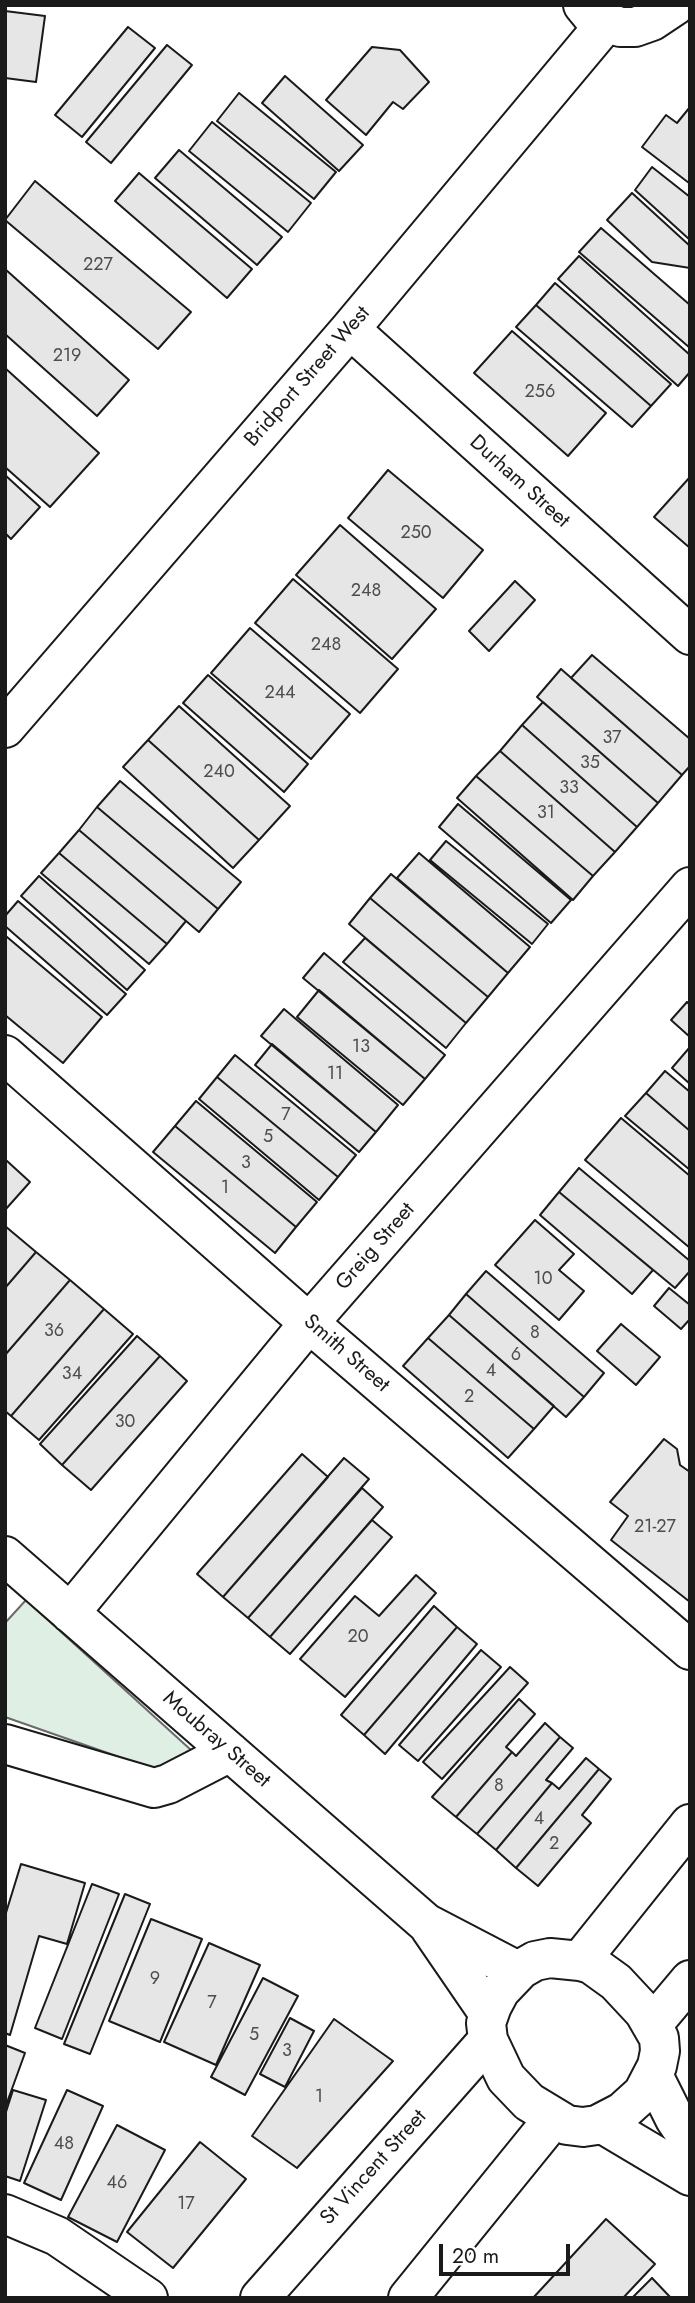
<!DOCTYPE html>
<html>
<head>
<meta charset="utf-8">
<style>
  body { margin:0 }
  #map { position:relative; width:695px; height:2303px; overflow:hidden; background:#fff; font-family:Jost,sans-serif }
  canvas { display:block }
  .frame { position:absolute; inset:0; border:7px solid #1a1a1a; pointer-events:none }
  .scale { position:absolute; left:439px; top:2244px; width:131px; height:32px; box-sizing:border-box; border:4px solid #1a1a1a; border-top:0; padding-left:9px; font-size:21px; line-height:24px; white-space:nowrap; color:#1a1a1a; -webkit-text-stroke:5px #fff; paint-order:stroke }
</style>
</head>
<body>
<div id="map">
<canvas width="695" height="2303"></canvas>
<div class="frame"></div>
<div class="scale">20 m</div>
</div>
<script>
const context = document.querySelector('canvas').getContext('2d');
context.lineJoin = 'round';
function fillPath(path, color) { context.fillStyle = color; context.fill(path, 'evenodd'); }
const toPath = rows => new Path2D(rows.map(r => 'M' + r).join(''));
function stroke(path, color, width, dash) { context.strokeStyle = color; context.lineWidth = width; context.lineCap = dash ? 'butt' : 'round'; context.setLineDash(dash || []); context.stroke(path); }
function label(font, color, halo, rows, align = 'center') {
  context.font = font + ' Jost,sans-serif'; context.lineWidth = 5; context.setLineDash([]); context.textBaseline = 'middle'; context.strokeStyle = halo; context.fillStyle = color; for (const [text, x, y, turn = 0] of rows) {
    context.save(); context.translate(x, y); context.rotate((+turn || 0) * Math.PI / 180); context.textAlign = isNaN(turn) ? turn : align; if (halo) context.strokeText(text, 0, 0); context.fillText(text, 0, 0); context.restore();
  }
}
const green = toPath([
  [26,1600,191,1750,162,1772,5,1717,5,1623,26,1600]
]);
const building = toPath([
  [5,11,45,16,36,82,5,78,5,11],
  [128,27,155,48,82,137,55,115,128,27],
  [167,45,192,65,111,163,86,142,167,45],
  [372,47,400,50,429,82,403,109,393,102,366,135,326,100,372,47],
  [285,76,363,145,339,171,262,103,285,76],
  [239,93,336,172,314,199,217,121,239,93],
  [690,107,690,181,689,183,642,147,666,115,677,123,690,107],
  [212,122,311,203,288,232,189,151,212,122],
  [179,150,282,237,257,265,155,178,179,150],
  [652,167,690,197,690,240,635,190,652,167],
  [139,173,252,269,227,298,115,201,139,173],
  [35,181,191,312,158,349,5,220,35,181],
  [632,193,690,246,690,268,652,262,607,220,632,193],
  [601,228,690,305,690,348,579,252,601,228],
  [579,256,690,355,690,372,678,386,558,279,579,256],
  [5,269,129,380,97,416,5,334,5,269],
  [555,283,671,384,651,406,536,305,555,283],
  [536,305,651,406,632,427,516,327,536,305],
  [512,331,606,413,568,456,474,373,512,331],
  [5,368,99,453,50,507,5,467,5,368],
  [388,470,483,550,443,598,348,518,388,470],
  [5,475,40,507,11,539,5,533,5,475],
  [690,477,690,548,654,517,690,477],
  [340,525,436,609,392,659,296,575,340,525],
  [293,579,398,669,360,713,255,623,293,579],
  [515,581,535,600,489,651,469,631,515,581],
  [250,628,350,714,311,759,211,673,250,628],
  [592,655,690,739,690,766,682,775,571,678,592,655],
  [561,669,682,775,658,803,537,697,561,669],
  [208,675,308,764,284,792,183,703,208,675],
  [543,702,658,803,637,827,522,725,543,702],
  [179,706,290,806,259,840,148,740,179,706],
  [522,725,637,827,615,852,500,751,522,725],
  [148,740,259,840,233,868,123,767,148,740],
  [500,751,615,852,593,876,476,776,500,751],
  [476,776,593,876,573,900,457,798,476,776],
  [120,781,241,882,218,909,97,807,120,781],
  [458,804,571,900,551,923,439,827,458,804],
  [97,807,218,909,199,932,79,830,97,807],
  [79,830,186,921,167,944,59,853,79,830],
  [446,841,548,924,532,944,430,860,446,841],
  [59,853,167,944,149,964,41,873,59,853],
  [419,853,530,947,508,973,397,878,419,853],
  [391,874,508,973,488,997,370,898,391,874],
  [39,876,145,970,127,990,21,896,39,876],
  [370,898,488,997,466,1023,349,924,370,898],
  [18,901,126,994,107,1015,5,926,5,916,18,901],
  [7,937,102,1017,63,1063,5,1015,5,940,7,937],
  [365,938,466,1023,446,1048,343,962,365,938],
  [324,953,445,1055,425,1079,303,978,324,953],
  [319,990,425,1079,403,1105,297,1017,319,990],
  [687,1002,690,1005,690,1037,671,1020,687,1002],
  [284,1009,398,1105,376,1132,261,1036,284,1009],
  [272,1044,376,1132,359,1152,255,1065,272,1044],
  [690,1047,690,1084,672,1068,690,1047],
  [235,1055,356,1155,338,1177,217,1077,235,1055],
  [665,1071,690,1092,690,1131,646,1093,665,1071],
  [217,1077,338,1177,319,1200,199,1099,217,1077],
  [646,1093,690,1131,690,1170,625,1116,646,1093],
  [196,1101,317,1202,296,1227,175,1126,196,1101],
  [621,1118,690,1176,690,1248,585,1160,621,1118],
  [175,1126,296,1227,275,1253,153,1152,175,1126],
  [7,1161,30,1182,5,1210,5,1163,7,1161],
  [579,1168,690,1261,690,1271,675,1288,559,1192,579,1168],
  [559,1192,653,1270,632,1294,540,1215,559,1192],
  [535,1220,574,1254,559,1270,584,1291,559,1320,495,1265,535,1220],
  [5,1226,36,1252,5,1288,5,1226],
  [36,1252,70,1280,5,1355,5,1288,36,1252],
  [486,1271,604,1373,584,1397,466,1294,486,1271],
  [70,1280,104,1309,11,1416,5,1411,5,1355,70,1280],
  [669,1288,690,1305,690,1319,681,1329,654,1306,669,1288],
  [466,1294,584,1397,566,1417,449,1315,466,1294],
  [104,1309,133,1334,39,1440,11,1416,104,1309],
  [449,1315,554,1406,534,1429,428,1338,449,1315],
  [621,1324,660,1357,636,1385,597,1351,621,1324],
  [137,1336,160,1356,62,1465,40,1444,137,1336],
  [428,1338,534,1429,508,1458,403,1366,428,1338],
  [160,1356,187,1381,91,1490,62,1465,160,1356],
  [664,1439,677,1449,680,1465,690,1472,690,1602,611,1540,628,1516,610,1502,664,1439],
  [302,1454,328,1477,223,1597,197,1574,302,1454],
  [344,1458,369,1479,248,1618,223,1597,344,1458],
  [362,1488,383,1507,270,1637,248,1618,362,1488],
  [372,1520,392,1537,290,1654,270,1637,372,1520],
  [416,1575,436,1593,345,1697,300,1659,355,1596,379,1616,416,1575],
  [434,1606,457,1627,364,1735,341,1715,434,1606],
  [457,1627,477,1644,385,1754,364,1735,457,1627],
  [481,1650,501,1667,418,1761,399,1745,481,1650],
  [510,1667,528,1683,442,1779,423,1762,510,1667],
  [519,1699,535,1714,506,1747,512,1752,456,1817,432,1797,519,1699],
  [545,1723,560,1737,477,1834,456,1817,512,1752,516,1756,545,1723],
  [560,1737,573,1748,546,1780,552,1783,496,1850,477,1834,560,1737],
  [586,1758,599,1769,516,1868,496,1850,552,1783,559,1789,586,1758],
  [599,1769,611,1779,582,1815,591,1823,538,1886,516,1868,599,1769],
  [21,1864,85,1883,67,1944,39,1936,10,2035,5,2033,5,1916,21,1864],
  [92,1884,119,1894,62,2039,35,2028,92,1884],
  [125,1894,150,1904,90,2054,64,2044,125,1894],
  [151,1919,202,1939,160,2042,109,2021,151,1919],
  [209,1943,260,1965,216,2065,164,2042,209,1943],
  [263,1978,298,1996,245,2095,211,2077,263,1978],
  [290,2018,314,2031,285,2087,260,2074,290,2018],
  [334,2019,393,2061,297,2168,252,2136,334,2019],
  [5,2045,25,2053,5,2108,5,2045],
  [13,2090,46,2100,20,2181,5,2176,5,2115,13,2090],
  [67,2090,103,2106,61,2200,24,2183,67,2090],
  [117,2125,165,2150,117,2242,68,2217,117,2125],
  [200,2142,246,2179,173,2268,127,2232,200,2142],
  [606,2219,655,2264,623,2298,533,2298,606,2219],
  [652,2278,671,2298,632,2298,652,2278]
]);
const minor = toPath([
  [583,5,592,16,620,27,635,27,652,21,676,5],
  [350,329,690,635],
  [5,728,350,329,606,23],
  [5,1055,309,1323,690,1650],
  [5,1556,426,1923,518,1971],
  [70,1613,309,1323,690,887],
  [5,1744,154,1788,168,1784,230,1752],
  [430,1928,489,2014],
  [550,1958,580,1961,591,1964,616,1982,644,2012,659,2038,660,2051,657,2066,643,2093,622,2112,597,2125,583,2127,567,2125,529,2102,506,2078,488,2040,486,2023,492,2006,500,1991,521,1969,535,1961,550,1958],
  [580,1961,690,1824],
  [653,2024,690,1980],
  [653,2075,675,2119,690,2141],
  [601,2123,690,2176],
  [5,2214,57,2236,148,2298],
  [260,2298,488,2040],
  [408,2298,554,2118]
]);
const numberNames = [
  ["227",98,266],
  ["219",67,357],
  ["256",540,393],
  ["250",416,534],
  ["248",366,592],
  ["248",326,646],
  ["244",280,694],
  ["37",612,739],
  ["35",590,764],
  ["240",219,773],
  ["33",569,789],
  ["31",546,814],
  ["13",361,1048],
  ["11",335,1075],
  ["7",286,1116],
  ["5",268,1138],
  ["3",246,1164],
  ["1",225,1189],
  ["10",543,1280],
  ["36",54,1332],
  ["8",535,1334],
  ["6",516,1356],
  ["4",491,1372],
  ["34",72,1375],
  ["2",469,1398],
  ["30",125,1423],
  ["21-27",655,1528],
  ["20",358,1638],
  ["8",499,1787],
  ["4",539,1820],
  ["2",554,1845],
  ["9",155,1980],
  ["7",212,2004],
  ["5",254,2036],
  ["3",287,2052],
  ["1",319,2098],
  ["48",64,2145],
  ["46",117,2184],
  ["17",186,2205]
];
const streetNames = [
  ["Bridport Street West",308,377,-49],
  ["Durham Street",519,482,42],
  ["Greig Street",376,1247,-49],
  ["Smith Street",346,1354,41],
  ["Moubray Street",216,1740,41],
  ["St Vincent Street",374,2168,-48]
];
fillPath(green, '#e0efe3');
stroke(green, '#6a6a6a', 2);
fillPath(building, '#e6e6e6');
stroke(building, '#1a1a1a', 2);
stroke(minor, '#1a1a1a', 42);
stroke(minor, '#fff', 38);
label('18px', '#4d4d4d', null, numberNames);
label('21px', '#1a1a1a', '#fff', streetNames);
</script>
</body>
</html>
